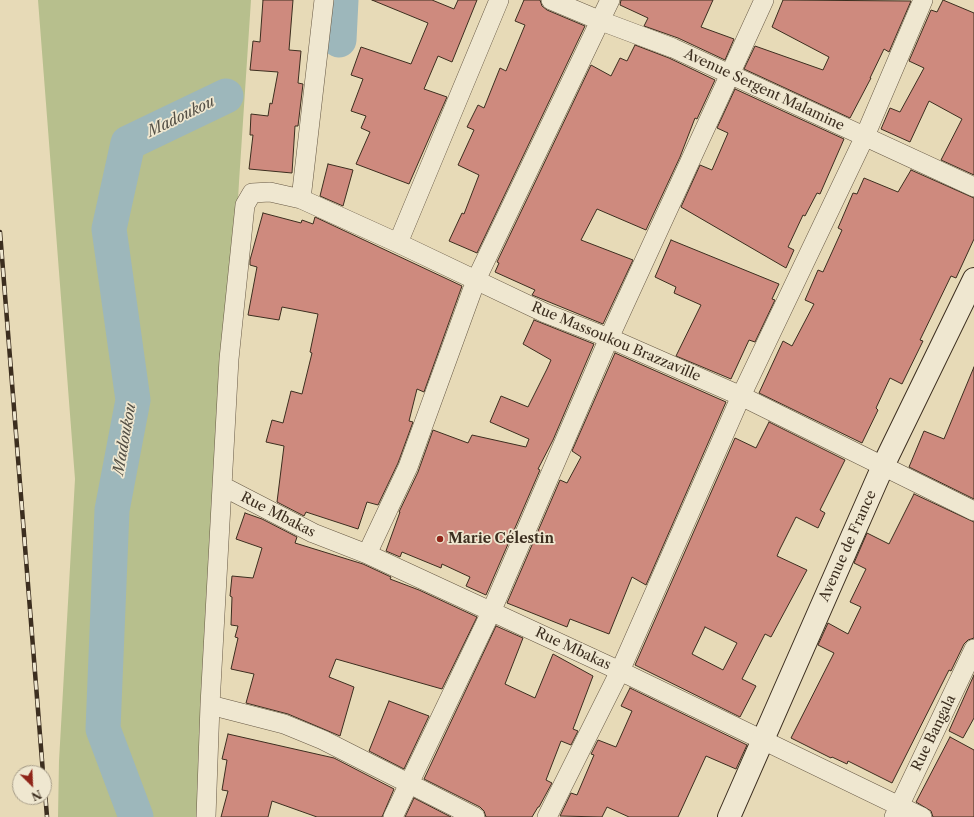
<!DOCTYPE html>
<html>
<head>
<meta charset="utf-8">
<style>
  body { margin:0 }
  #map { position:relative; width:974px; height:817px; overflow:hidden; background:#e7dab7; font-family:"Libre Caslon Text",serif }
  canvas { display:block }
  .north { position:absolute; left:12px; top:765px; width:40px; height:40px; box-sizing:border-box; background:#efe7d0; border:1px solid #a79d89; border-radius:50%; rotate:156deg; font-size:11px; font-weight:700; line-height:16px; text-align:center; color:#3c2e1f }
  .north::after { content:''; display:block; margin:auto; width:14px; height:18px; background:#8f2418; clip-path:polygon(50% 0,100% 100%,50% 72%,0 100%) }
</style>
</head>
<body>
<div id="map">
<canvas width="974" height="817"></canvas>
<div class="north">N</div>
</div>
<script>
const context = document.querySelector('canvas').getContext('2d');
context.lineJoin = 'round';
function fillPath(path, color) { context.fillStyle = color; context.fill(path, 'evenodd'); }
const toPath = rows => new Path2D(rows.map(r => 'M' + r).join(''));
function stroke(path, color, width, dash) { context.strokeStyle = color; context.lineWidth = width; context.lineCap = dash ? 'butt' : 'round'; context.setLineDash(dash || []); context.stroke(path); }
function label(font, color, halo, rows, align = 'center') {
  context.font = font + ' "Libre Caslon Text",serif'; context.lineWidth = 3.5; context.setLineDash([]); context.textBaseline = 'middle'; context.strokeStyle = halo; context.fillStyle = color; for (const [text, x, y, turn = 0] of rows) {
    context.save(); context.translate(x, y); context.rotate((+turn || 0) * Math.PI / 180); context.textAlign = isNaN(turn) ? turn : align; if (halo) context.strokeText(text, 0, 0); context.fillText(text, 0, 0); context.restore();
  }
}
const green = toPath([
  [38,0,251,0,239,182,210,705,206,817,58,817,59,761,75,479]
]);
const river = toPath([
  [339,40,341,0],
  [136,817,103,729,112,510,133,400,109,229,128,143,226,96]
]);
const building = toPath([
  [263,0,293,0,289,50,301,51,298,83,303,84,298,126,295,126,292,173,249,169,253,135,250,135,251,114,268,116,270,103,272,104,278,72,250,70,253,41,260,42,263,0],
  [372,0,432,0,454,9,458,0,477,0,452,62,438,56,424,89,447,97,409,184,356,164,370,132,361,128,366,116,351,111,363,79,351,75,361,47,411,64,428,23,372,0],
  [524,0,540,0,542,6,547,10,585,26,477,253,449,241,462,213,464,214,479,175,458,165,474,130,467,127,478,105,484,108,500,68,506,71,525,25,515,21,524,0],
  [621,0,713,0,701,27,734,39,725,60,678,38,644,26,648,18,620,5,621,0],
  [783,0,911,1,889,52,884,49,870,78,871,78,850,118,744,69,755,46,823,70,829,57,772,27,783,0],
  [943,0,974,13,974,175,941,160,962,119,929,101,910,142,881,129,890,108,900,112,924,68,909,61,931,10,937,12,943,0],
  [635,45,669,58,715,80,697,119,695,118,680,157,646,230,597,209,581,240,633,260,603,324,532,295,535,290,495,272,499,263,497,262,591,65,611,76,620,58,627,61,635,45],
  [735,89,844,139,820,194,817,193,805,216,803,215,788,247,794,250,786,268,681,207,700,165,712,170,728,133,717,128,735,89],
  [328,164,353,170,343,206,320,196,328,164],
  [911,170,974,198,974,239,956,278,951,276,920,340,923,341,902,384,890,378,876,408,878,410,862,443,759,393,783,341,792,346,814,304,805,300,818,270,823,272,842,230,838,228,853,193,857,194,864,178,898,192,911,170],
  [263,213,301,223,302,220,313,224,315,217,462,286,424,392,417,389,409,421,413,422,398,463,378,505,367,502,358,529,306,512,304,516,277,502,284,446,266,442,272,420,283,423,291,391,302,394,312,353,310,352,318,314,282,307,279,320,248,315,257,267,250,265,250,260,263,213],
  [671,240,779,284,772,299,775,300,755,342,749,340,731,379,676,356,701,305,674,293,676,287,655,277,671,240],
  [534,320,594,344,553,440,538,469,540,470,486,595,466,586,470,577,442,564,441,568,402,552,400,557,386,551,400,512,399,512,418,472,433,430,468,443,472,435,526,447,529,439,490,422,501,396,528,407,547,369,551,360,523,344,534,320],
  [615,353,726,402,646,585,632,577,609,634,570,619,567,627,507,603,560,480,567,483,581,457,572,451,615,353],
  [974,367,974,499,909,467,924,431,944,439,974,367],
  [769,422,845,460,820,510,825,513,818,528,796,517,780,549,777,556,807,570,771,637,765,634,742,679,756,686,740,717,635,665,735,438,756,448,769,422],
  [705,627,737,643,723,670,692,654,705,627],
  [914,494,974,522,974,638,968,640,964,644,951,671,949,670,892,783,848,761,847,764,832,757,831,758,791,738,834,653,818,645,828,623,848,634,861,607,850,602,866,569,854,563,867,533,889,544,914,494],
  [245,513,262,519,297,537,295,543,363,564,391,577,390,579,419,590,477,617,442,689,336,659,329,677,354,687,340,736,288,714,246,703,254,674,231,669,238,638,235,637,238,626,231,625,232,597,230,596,232,576,253,578,262,548,236,539,245,513],
  [496,626,523,638,505,684,535,698,553,654,593,676,573,729,578,731,571,745,561,741,546,780,552,783,539,807,538,807,532,817,486,817,484,811,480,807,424,779,496,626],
  [974,675,974,718,963,738,949,731,974,675],
  [630,688,747,745,736,769,706,756,678,817,629,817,607,807,602,817,560,816,571,793,577,795,594,755,591,754,598,740,616,747,632,711,621,706,630,688],
  [389,701,429,716,404,769,369,751,389,701],
  [228,734,334,758,394,789,382,817,317,817,272,801,268,817,221,817,228,791,222,790,227,760,222,759,228,734],
  [950,737,974,750,974,817,933,817,931,811,916,802,950,737],
  [414,798,451,817,405,817,414,798]
]);
const minor = toPath([
  [551,0,601,21,673,48,974,187],
  [301,199,324,0],
  [398,243,499,0],
  [222,486,313,533,367,554,620,671,922,817],
  [367,554,408,467,476,280,610,0],
  [210,705,284,724,323,740,475,817],
  [206,817,210,705,229,359,245,205,252,193,270,192,301,199,398,243,545,313,609,338,741,396,974,511],
  [393,817,491,612,609,338,764,0],
  [547,817,620,671,741,396,865,136,923,0],
  [894,817,974,649]
]);
const secondary = toPath([
  [729,817,883,466,974,279]
]);
const rail = toPath([
  [0,232,43,773],
  [44,779,47,817]
]);
const markers = [
  [440,539,4,"#8f2418"]
];
const streetNames = [
  ["Avenue Sergent Malamine",764,90,25],
  ["Rue Massoukou Brazzaville",616,342,23],
  ["Rue Mbakas",278,515,27],
  ["Avenue de France",848,546,-66],
  ["Rue Mbakas",573,649,25],
  ["Rue Bangala",934,733,-64]
];
const poiNames = [
  ["Marie Célestin",448,539]
];
const waterNames = [
  ["Madoukou",181,117,-26],
  ["Madoukou",125,439,-80]
];
fillPath(green, '#b7bf8d');
stroke(river, '#9db7bb', 35);
fillPath(building, '#ce8a7e');
stroke(building, '#3c2e1f', 1);
stroke(minor, '#675945', 20);
stroke(secondary, '#3c2e1f', 24);
stroke(minor, '#efe7d0', 19);
stroke(secondary, '#efe7d0', 22);
stroke(rail, '#3c2e1f', 4.5);
stroke(rail, '#efe7d0', 3, [9]);
for (const [x, y, r, color] of markers) { const dot = new Path2D(); dot.arc(x, y, r, 0, 2 * Math.PI); context.fillStyle = color; context.fill(dot); stroke(dot, '#efe7d0', 1.5); }
label('14px', '#3c2e1f', '#efe7d0', streetNames);
label('bold 14px', '#3c2e1f', '#efe7d0', poiNames, 'left');
label('italic 15px', '#545046', '#efe7d0', waterNames);
</script>
</body>
</html>
